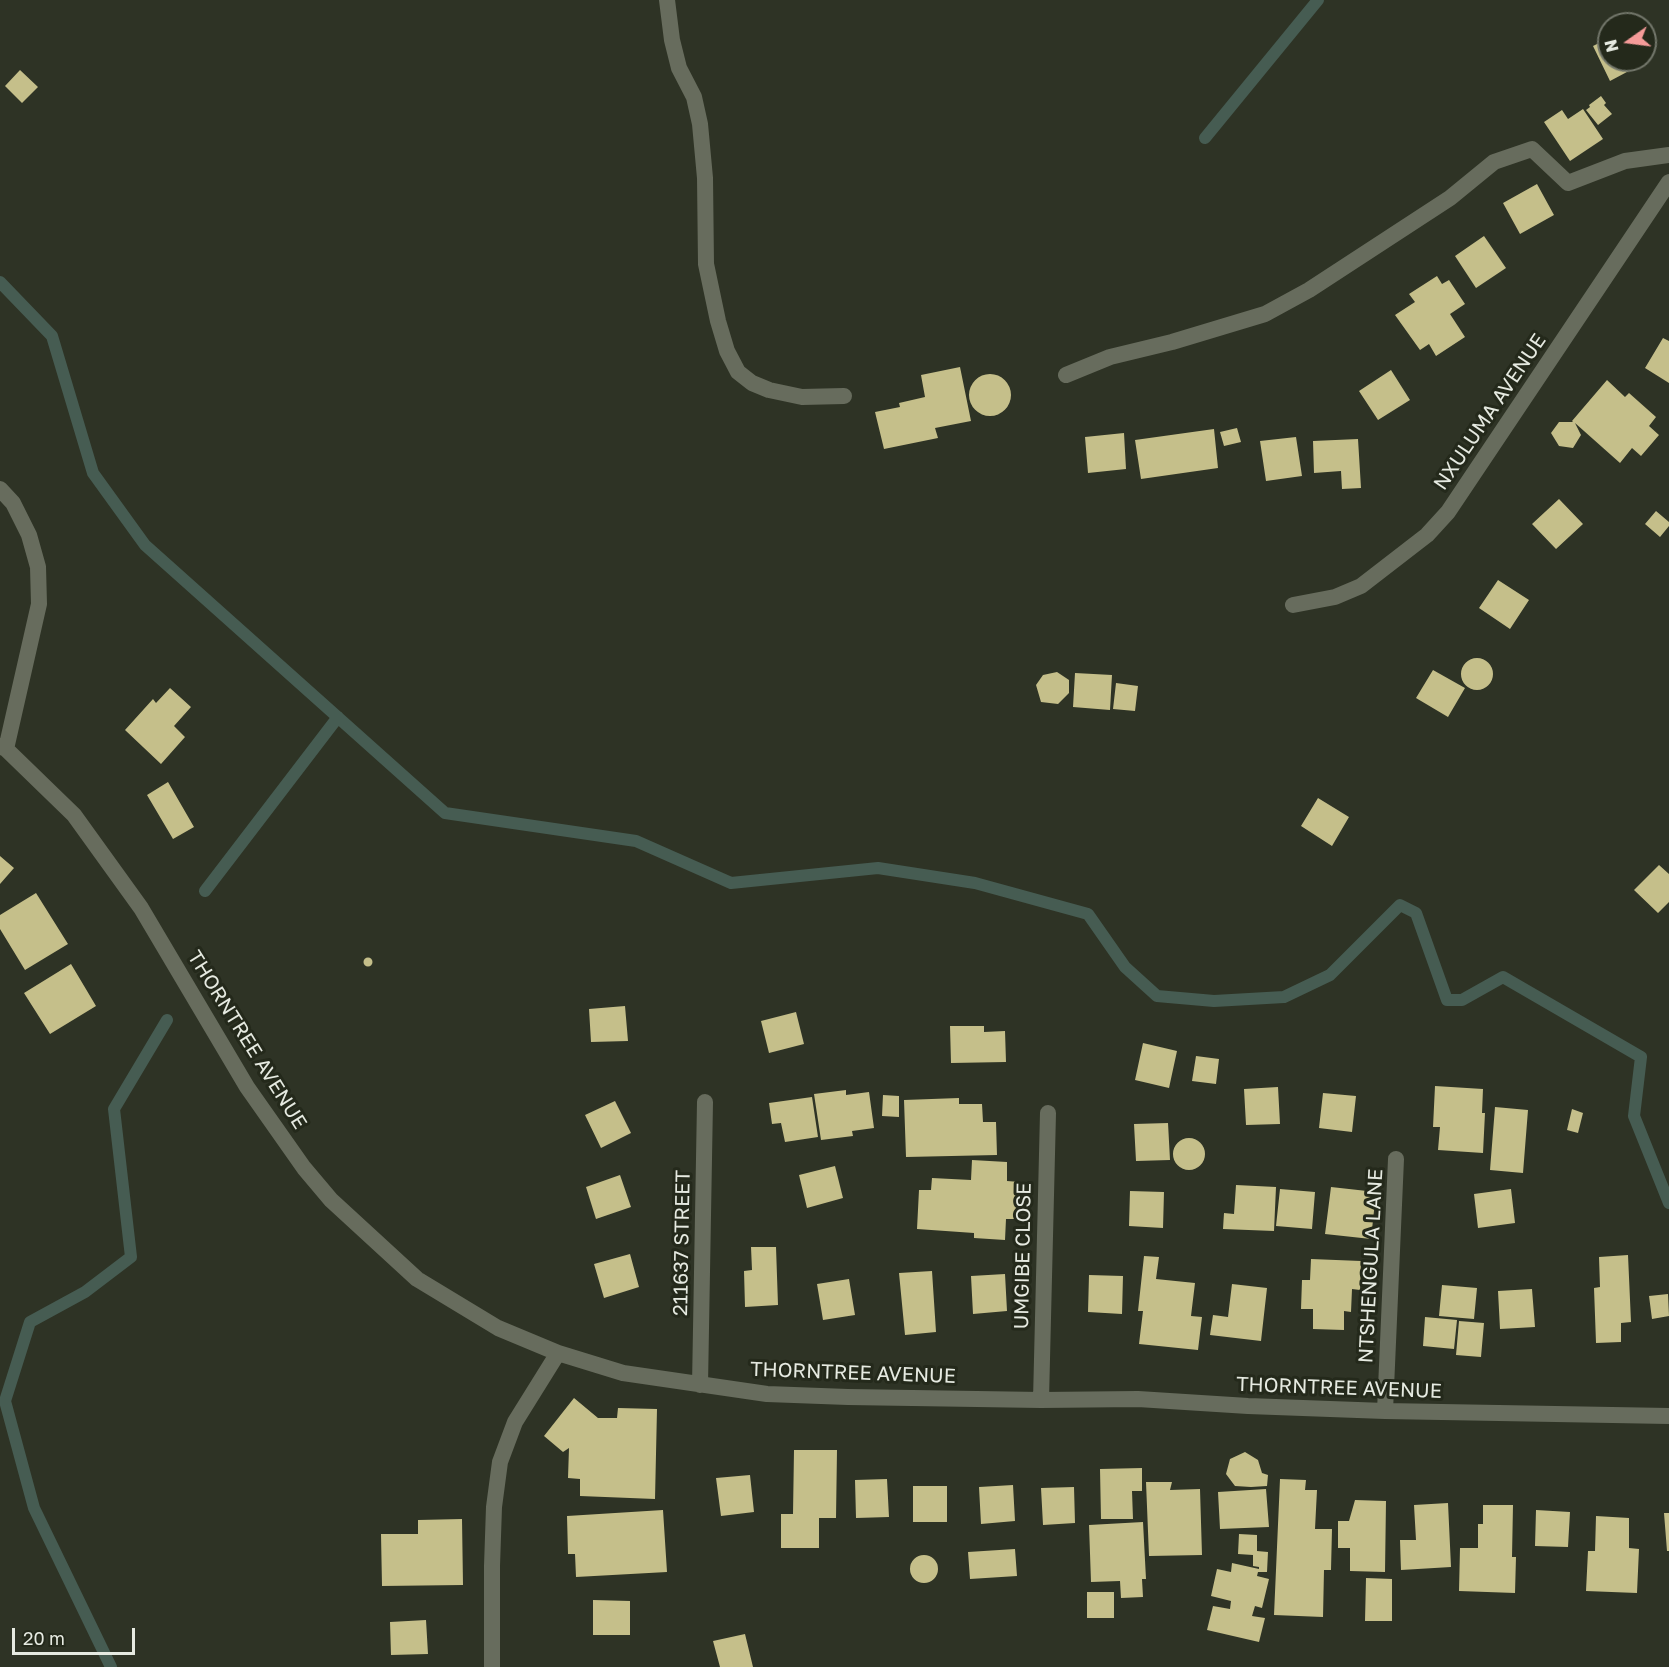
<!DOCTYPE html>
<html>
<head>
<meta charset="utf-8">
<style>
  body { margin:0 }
  #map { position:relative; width:1669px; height:1667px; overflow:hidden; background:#2e3325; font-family:"Golos Text",sans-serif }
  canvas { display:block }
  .north { position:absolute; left:1597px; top:12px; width:60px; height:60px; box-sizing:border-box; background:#24291b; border:2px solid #72766a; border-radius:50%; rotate:256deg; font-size:16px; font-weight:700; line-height:24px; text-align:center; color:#e6eae1 }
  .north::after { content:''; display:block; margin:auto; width:21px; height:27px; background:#f59b99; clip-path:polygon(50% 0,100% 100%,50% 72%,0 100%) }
  .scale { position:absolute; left:12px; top:1628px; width:123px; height:27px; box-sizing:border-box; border:3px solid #e6eae1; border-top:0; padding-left:8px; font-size:18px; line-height:21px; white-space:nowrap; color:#e6eae1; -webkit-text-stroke:4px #24291b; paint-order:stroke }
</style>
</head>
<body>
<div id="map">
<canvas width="1669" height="1667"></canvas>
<div class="north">N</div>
<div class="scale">20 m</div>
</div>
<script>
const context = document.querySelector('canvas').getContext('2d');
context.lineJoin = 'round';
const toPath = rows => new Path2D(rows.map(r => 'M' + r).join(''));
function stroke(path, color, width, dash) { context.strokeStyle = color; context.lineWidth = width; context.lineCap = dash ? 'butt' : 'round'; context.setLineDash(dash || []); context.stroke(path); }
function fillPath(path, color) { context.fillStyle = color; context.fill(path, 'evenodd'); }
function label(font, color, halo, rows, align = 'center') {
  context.font = font + ' "Golos Text",sans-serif'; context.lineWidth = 6; context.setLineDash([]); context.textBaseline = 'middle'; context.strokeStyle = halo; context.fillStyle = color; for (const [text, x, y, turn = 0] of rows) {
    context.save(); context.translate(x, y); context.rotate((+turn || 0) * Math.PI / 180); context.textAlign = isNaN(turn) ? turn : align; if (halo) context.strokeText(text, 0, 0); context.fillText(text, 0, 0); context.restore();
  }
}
const stream = toPath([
  [1205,138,1318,0],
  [0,282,52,336,93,473,145,545,445,813,636,841,731,883,878,868,975,883,1088,914,1125,967,1157,996,1214,1001,1284,997,1330,975,1400,905,1416,913,1447,1000,1462,1000,1503,977,1641,1057,1634,1116,1669,1203],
  [205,891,338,717],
  [111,1667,34,1508,5,1401,30,1322,85,1292,131,1257,114,1109,167,1020]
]);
const building = toPath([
  [1609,38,1609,60,1640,60,1642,64,1610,81,1593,46],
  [20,70,38,87,22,103,5,86],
  [1601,96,1606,103,1604,105,1612,114,1598,125,1586,110,1590,107,1589,105],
  [1583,109,1603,139,1570,161,1544,122,1562,110,1568,119],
  [1537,184,1554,215,1520,234,1503,203],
  [1484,236,1506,268,1476,288,1455,256],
  [1437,276,1442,284,1449,280,1465,304,1450,314,1465,337,1436,356,1429,344,1420,350,1395,315,1415,302,1409,294],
  [1663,338,1669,341,1669,383,1645,368],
  [960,367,971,421,935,428,938,438,884,449,875,412,900,407,899,403,925,397,921,375],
  [1391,370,1410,400,1378,420,1359,391],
  '969 395a21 21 0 1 1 42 0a21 21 0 1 1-42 0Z',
  [1607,380,1625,397,1629,393,1656,417,1649,426,1659,435,1641,456,1632,448,1620,463,1575,423,1581,435,1573,448,1559,446,1551,433,1559,422,1573,422,1572,421],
  [1237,428,1241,442,1224,446,1220,432],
  [1214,429,1218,468,1141,479,1135,440],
  [1124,433,1126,469,1088,473,1085,437],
  [1296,437,1302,476,1266,481,1260,441],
  [1358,439,1361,488,1342,489,1341,471,1314,473,1313,441],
  [1559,499,1583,524,1556,549,1532,524],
  [1656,511,1669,522,1669,526,1660,537,1645,524],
  [1498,580,1529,600,1510,629,1479,608],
  '1461 674a16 16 0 1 1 32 0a16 16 0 1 1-32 0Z',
  [1433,670,1465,688,1448,717,1416,698],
  [1057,672,1069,680,1069,693,1058,704,1041,702,1036,685,1043,675],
  [1075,673,1112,675,1110,710,1073,707],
  [1116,683,1138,686,1135,711,1113,709],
  [170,688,191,707,174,726,185,737,161,764,125,730,153,699,156,703],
  [168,782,194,827,173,839,147,795],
  [1318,798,1349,817,1332,846,1301,826],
  [0,856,14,868,0,884],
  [1659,865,1669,874,1669,902,1658,913,1634,890],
  [36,893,68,944,25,970,0,929,0,915],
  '363.5 962a4.5 4.5 0 1 1 9 0a4.5 4.5 0 1 1-9 0Z',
  [71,964,96,1006,50,1034,24,993],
  [625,1006,628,1041,591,1042,589,1009],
  [796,1012,804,1044,769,1053,761,1021],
  [950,1026,984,1026,984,1032,1005,1031,1006,1062,951,1063],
  [1143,1043,1177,1051,1169,1088,1135,1080],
  [1196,1056,1219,1059,1216,1084,1192,1081],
  [1435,1086,1483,1089,1482,1113,1485,1113,1483,1153,1438,1150,1440,1127,1433,1127],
  [1278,1087,1280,1124,1246,1125,1244,1089],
  [846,1090,846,1095,869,1092,874,1128,852,1131,853,1136,821,1140,814,1094],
  [1323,1093,1356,1096,1352,1132,1319,1128],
  [883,1095,899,1096,899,1117,882,1116],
  [812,1097,818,1137,785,1142,781,1123,772,1124,769,1103],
  [959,1098,959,1104,982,1104,983,1122,996,1122,997,1155,906,1157,904,1100],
  [615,1101,631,1133,601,1148,585,1115],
  [1495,1107,1528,1110,1523,1173,1490,1170],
  [1572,1109,1583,1113,1578,1133,1567,1130],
  [1168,1123,1170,1160,1136,1161,1134,1124],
  '1173 1154a16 16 0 1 1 32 0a16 16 0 1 1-32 0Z',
  [972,1160,1007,1162,1007,1181,1020,1182,1018,1219,1006,1219,1005,1240,974,1238,974,1233,917,1229,919,1190,931,1190,932,1178,971,1180],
  [835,1166,843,1198,807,1208,799,1175],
  [620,1175,631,1207,596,1219,586,1187],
  [1236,1185,1276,1187,1274,1231,1223,1229,1224,1213,1234,1214],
  [1331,1187,1376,1192,1371,1239,1325,1234],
  [1280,1189,1315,1192,1312,1229,1276,1226],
  [1511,1189,1515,1223,1478,1228,1474,1194],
  [1130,1191,1164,1192,1163,1228,1129,1226],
  [751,1247,776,1247,778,1305,745,1307,744,1271,752,1270],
  [630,1254,639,1287,604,1298,594,1264],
  [1628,1255,1631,1322,1621,1323,1621,1342,1596,1343,1594,1288,1600,1287,1599,1257],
  [1144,1256,1159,1257,1156,1279,1195,1283,1191,1316,1202,1317,1198,1350,1139,1344,1143,1311,1138,1311],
  [1311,1259,1361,1261,1360,1290,1352,1289,1351,1312,1344,1311,1344,1330,1313,1329,1313,1309,1301,1309,1302,1280,1310,1280],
  [932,1271,936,1332,905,1335,899,1273],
  [1005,1274,1007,1311,973,1314,971,1276],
  [1089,1275,1123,1276,1122,1314,1088,1312],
  [849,1279,855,1315,823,1320,817,1284],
  [1232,1284,1267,1288,1261,1341,1210,1335,1213,1315,1228,1317],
  [1442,1285,1477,1288,1474,1319,1439,1316],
  [1532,1289,1535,1327,1500,1329,1498,1291],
  [1668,1294,1669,1316,1652,1319,1649,1296],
  [1425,1317,1457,1320,1454,1349,1423,1346],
  [1459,1321,1484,1323,1481,1357,1456,1355],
  [574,1398,598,1418,617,1418,618,1408,657,1409,655,1499,580,1496,580,1479,568,1478,569,1448,563,1452,544,1436],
  [794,1450,837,1450,836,1518,819,1518,819,1548,781,1548,781,1514,793,1514],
  [1245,1452,1258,1460,1262,1473,1268,1475,1267,1486,1251,1487,1235,1486,1226,1474,1230,1459],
  [1142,1468,1142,1491,1132,1491,1133,1519,1101,1519,1100,1469],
  [750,1475,754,1512,721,1516,716,1478],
  [887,1479,889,1517,856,1518,855,1480],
  [1280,1479,1306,1480,1305,1490,1317,1490,1315,1529,1332,1529,1331,1570,1324,1570,1323,1617,1274,1615],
  [1146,1482,1172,1482,1170,1490,1200,1489,1202,1555,1149,1556],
  [1013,1485,1015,1521,981,1524,979,1487],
  [913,1486,947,1486,947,1522,913,1522],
  [1074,1487,1075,1523,1043,1525,1041,1488],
  [1266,1489,1269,1527,1220,1529,1218,1492],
  [1355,1500,1386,1501,1385,1572,1350,1571,1350,1548,1338,1548,1338,1521,1349,1521],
  [1448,1503,1451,1567,1401,1570,1400,1540,1416,1540,1414,1505],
  [1483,1505,1513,1505,1512,1557,1516,1557,1515,1593,1459,1591,1460,1548,1478,1548,1478,1524,1483,1524],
  [663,1510,667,1572,576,1577,575,1554,568,1554,567,1516],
  [1536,1510,1570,1512,1568,1547,1535,1546],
  [1664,1513,1669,1513,1669,1551,1667,1551],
  [1596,1516,1629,1518,1629,1548,1639,1549,1637,1593,1586,1591,1588,1551,1595,1551],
  [462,1519,463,1585,382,1586,381,1534,418,1534,418,1520],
  [1143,1522,1146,1579,1142,1579,1143,1597,1121,1598,1120,1581,1091,1582,1089,1525],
  [1239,1534,1257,1535,1257,1551,1268,1552,1267,1572,1258,1572,1257,1576,1269,1579,1262,1608,1255,1606,1252,1616,1265,1618,1259,1642,1207,1630,1213,1606,1230,1609,1231,1601,1211,1596,1217,1569,1231,1572,1232,1563,1259,1569,1259,1567,1253,1566,1253,1555,1238,1554],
  [1015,1549,1017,1576,970,1579,968,1552],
  '910 1569a14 14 0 1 1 28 0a14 14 0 1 1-28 0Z',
  [1366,1578,1392,1579,1392,1621,1365,1621],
  [1087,1592,1114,1592,1114,1618,1087,1618],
  [593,1600,630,1601,630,1635,593,1635],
  [426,1620,428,1654,391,1655,390,1622],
  [745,1634,753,1667,720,1667,713,1641]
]);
const service = toPath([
  [667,0,672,40,679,68,694,97,700,124,705,178,706,264,718,321,727,351,738,372,752,383,769,390,802,397,844,396],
  [1066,375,1110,357,1172,342,1265,314,1309,290,1450,198,1494,162,1532,149,1568,183,1625,161,1669,155]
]);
const minor = toPath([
  [0,489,13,503,29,535,38,567,39,604,6,749],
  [1293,605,1335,597,1361,586,1427,535,1448,512,1669,182],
  [0,746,6,749,74,815,141,908,247,1087,304,1168,331,1200,417,1279,498,1328,558,1353,623,1373,767,1394,848,1397,1041,1400,1138,1399,1248,1406,1385,1411,1669,1416],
  [700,1385,705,1102],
  [1041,1400,1048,1113],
  [1385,1411,1396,1159],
  [492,1667,492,1566,494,1507,500,1462,515,1422,558,1353]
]);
const streetNames = [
  ["NXULUMA AVENUE",1490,412,-56],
  ["THORNTREE AVENUE",247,1040,58],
  ["211637 STREET",682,1243,-89],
  ["UMGIBE CLOSE",1023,1256,-89],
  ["NTSHENGULA LANE",1371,1266,-87],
  ["THORNTREE AVENUE",853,1373,2],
  ["THORNTREE AVENUE",1339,1388,2]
];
stroke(stream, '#465c52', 12);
fillPath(building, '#c5bf8a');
stroke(service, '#676c5d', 16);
stroke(minor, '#676c5d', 16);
label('20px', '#e6eae1', '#24291b', streetNames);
</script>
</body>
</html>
